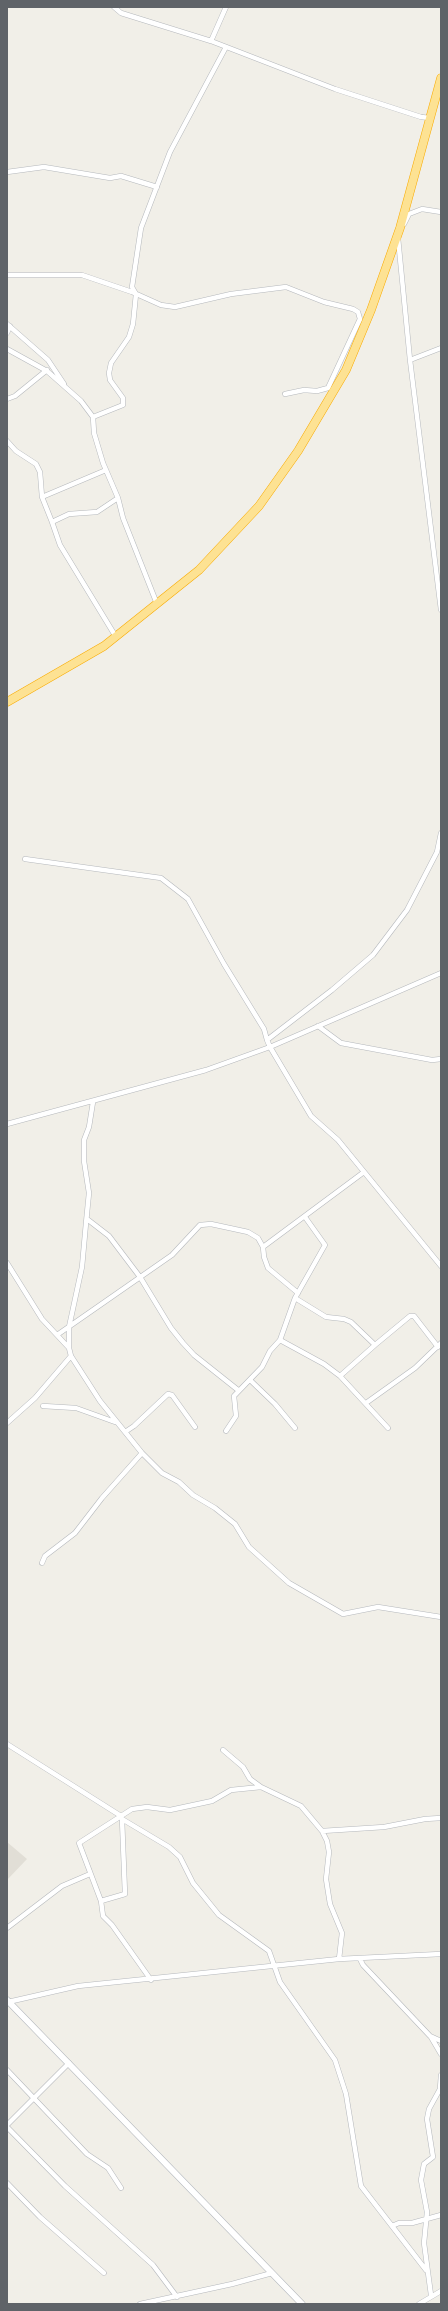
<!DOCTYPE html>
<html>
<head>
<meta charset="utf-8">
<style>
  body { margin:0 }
  #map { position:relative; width:448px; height:2311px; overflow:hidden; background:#f1efe8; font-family:"Titillium Web",sans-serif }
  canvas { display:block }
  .frame { position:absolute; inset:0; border:8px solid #5f6368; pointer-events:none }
</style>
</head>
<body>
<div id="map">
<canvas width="448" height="2311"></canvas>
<div class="frame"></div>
</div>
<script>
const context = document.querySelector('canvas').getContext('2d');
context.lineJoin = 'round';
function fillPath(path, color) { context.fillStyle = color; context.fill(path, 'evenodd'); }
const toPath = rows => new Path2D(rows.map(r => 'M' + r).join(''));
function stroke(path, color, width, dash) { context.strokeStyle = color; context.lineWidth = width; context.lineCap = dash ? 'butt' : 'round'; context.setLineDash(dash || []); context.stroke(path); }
const education = toPath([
  [7,1842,27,1859,7,1880]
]);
const street = toPath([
  [114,7,121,13,211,41,335,89,421,117,430,118],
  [211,41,226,7],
  [7,172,44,167,110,178,121,176,157,187],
  [404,224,409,214,422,209,441,212],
  [398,238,410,360,441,610],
  [7,275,82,275,132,292,161,305,175,307,231,294,286,287,324,302,353,309,358,312,360,319,328,388,317,391,304,390,285,394],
  [7,324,48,360,64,384],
  [7,333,10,326],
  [7,349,47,371,81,401,93,417,94,433,103,463,118,498,123,518,157,604],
  [410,360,441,348],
  [7,399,15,396,47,370],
  [93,417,123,405,123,398,110,380,109,373,111,363,129,337,133,324,136,294,132,287,141,228,170,152,226,47],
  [7,441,16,451,36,464,40,472,42,497,52,522],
  [42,497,106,470],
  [116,637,60,545,52,522,69,514,97,512,118,498],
  [25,859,161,878,188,899,224,964,264,1029,267,1040],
  [441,973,270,1047,311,1116,338,1140,441,1266],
  [318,1026,341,1043,432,1060,441,1059],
  [7,1124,206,1070,270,1047,267,1040,332,990,373,955,407,910,437,852,441,833],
  [87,1219,109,1236,140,1277,171,1328,183,1343,194,1355,238,1390],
  [263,1247,264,1257,268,1268,298,1293],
  [7,1263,42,1319,69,1348,71,1356,35,1398,7,1423],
  [295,1298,326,1317,344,1319,351,1322,375,1345,410,1316,414,1316,438,1347],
  [57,1335,172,1255,200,1225,211,1224,248,1232,258,1238,263,1247,364,1172],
  [280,1340,295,1298,325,1245,305,1217],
  [69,1348,69,1327,82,1267,86,1223,89,1193,84,1161,84,1140,89,1127,93,1102],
  [71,1356,100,1401,142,1453,162,1473,179,1482,193,1495,215,1508,235,1524,249,1547,289,1583,343,1614,378,1607,441,1617],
  [340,1376,375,1345],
  [250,1380,275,1404,295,1428],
  [366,1403,415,1368,441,1343],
  [43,1406,76,1408,115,1422],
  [226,1431,236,1416,234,1396,262,1367,270,1351,280,1340,324,1364,340,1376,388,1428],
  [125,1432,134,1426,168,1394,172,1395,195,1427],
  [42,1563,45,1556,75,1533,102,1498,142,1453],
  [7,1744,121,1816,122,1819,169,1847,180,1857,193,1883,219,1915,269,1951,280,1982,335,2060,346,2094,361,2186,426,2270],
  [223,1750,243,1767,250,1779,261,1787,301,1806,322,1831,327,1841,329,1852,326,1879,330,1904,342,1933,339,1959],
  [322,1831,384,1827,425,1819,441,1818],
  [101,1901,125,1894,122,1819],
  [7,1928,62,1886,90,1874],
  [360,1959,363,1965,430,2036,441,2041],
  [151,1980,112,1925,103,1916,101,1901,79,1843,132,1809,147,1807,170,1810,212,1801,231,1790,261,1787],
  [8,2002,78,1986,339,1959,441,1954],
  [431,2037,441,2054],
  [7,2070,87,2154,108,2168,121,2188],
  [7,2125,69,2063],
  [7,2127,65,2186,153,2265,177,2297],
  [7,2183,40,2217,104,2273],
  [392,2226,399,2223,412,2223,441,2215],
  [431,2295,424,2243,427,2212,421,2180,424,2164,433,2157,427,2119,429,2109,440,2089,441,2075],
  [140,2304,232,2284,272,2273],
  [419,2304,441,2291]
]);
const secondary = toPath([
  [7,2000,302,2304]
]);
const highway = toPath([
  [7,702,104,646,199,570,259,506,298,451,346,370,371,310,400,228,441,78]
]);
fillPath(education, '#e1ded6');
stroke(street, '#b5b8bc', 5.5);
stroke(secondary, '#b6babf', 7);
stroke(highway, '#f9ab00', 9);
stroke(street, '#fff', 4.5);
stroke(secondary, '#fff', 6);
stroke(highway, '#fde293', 8);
</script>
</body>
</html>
